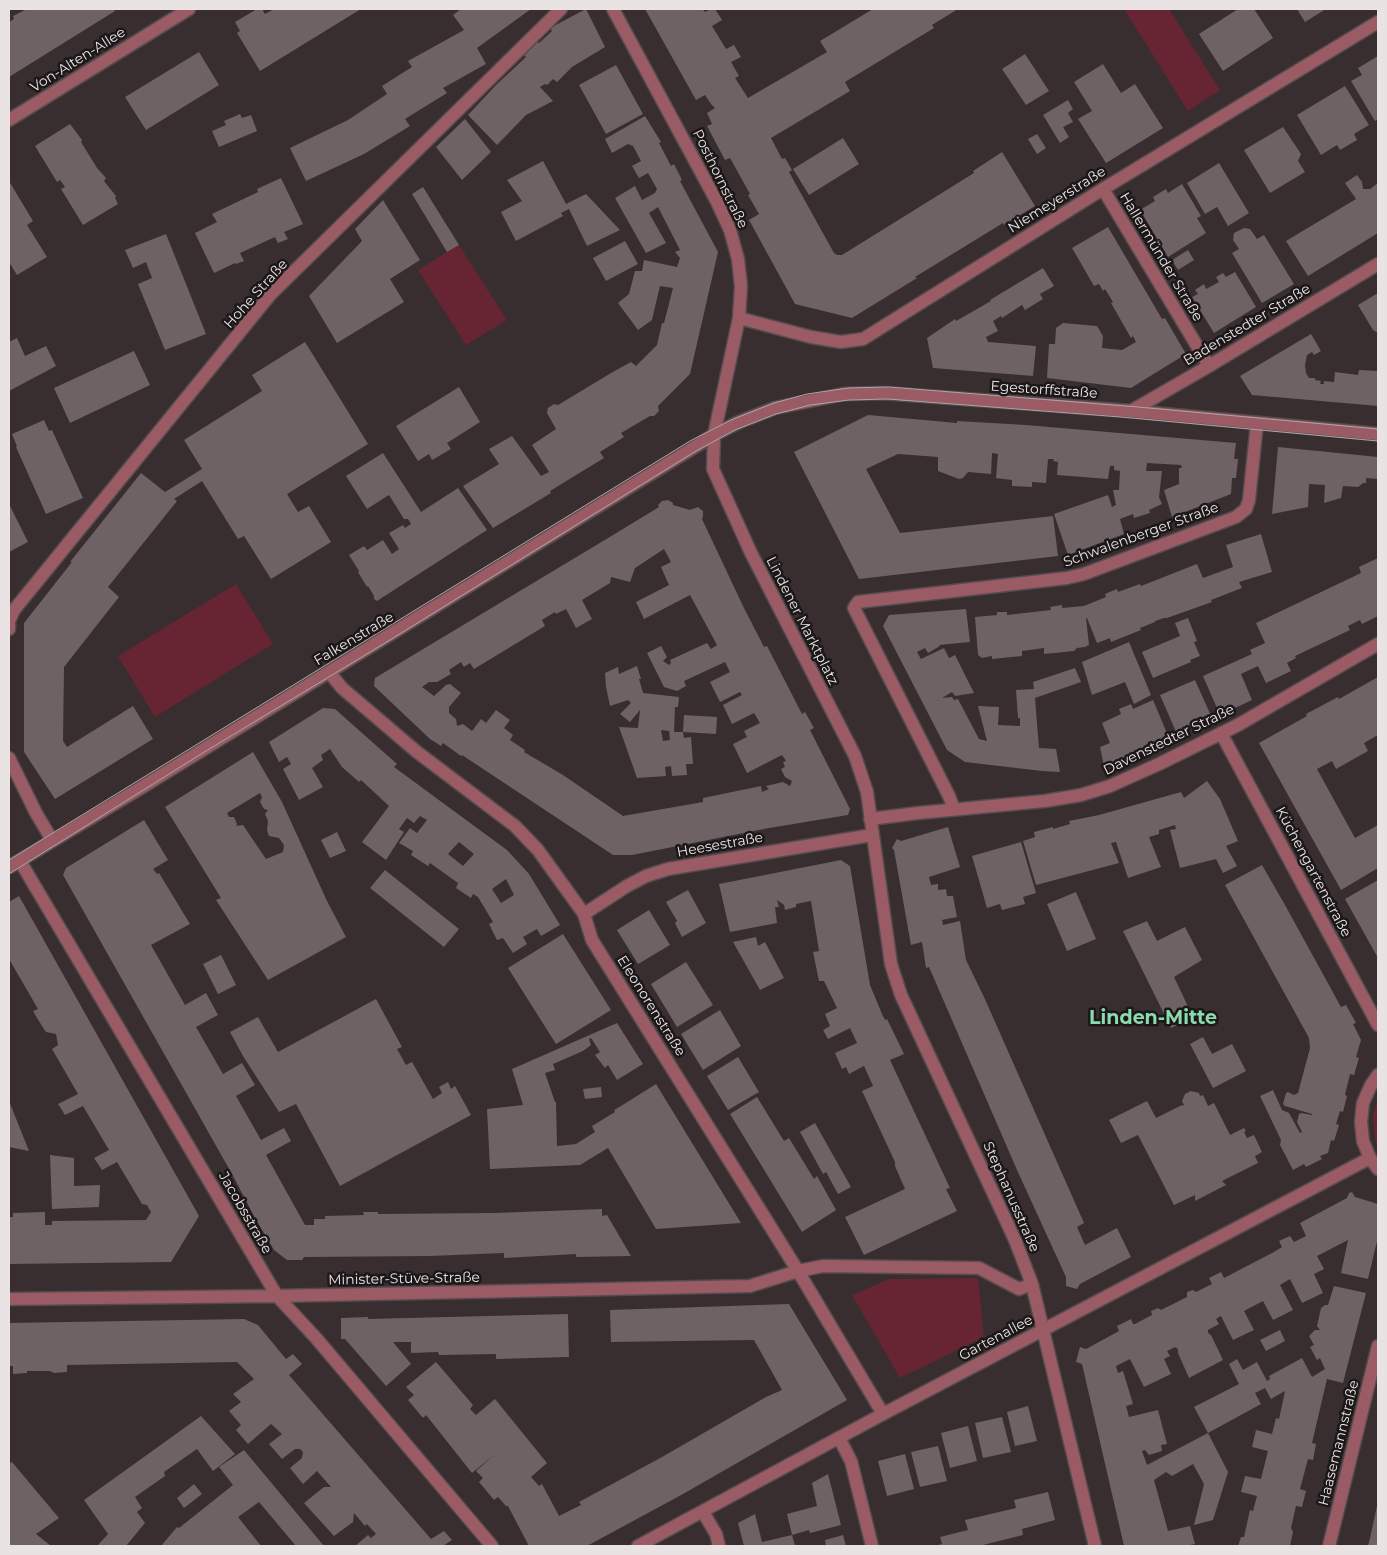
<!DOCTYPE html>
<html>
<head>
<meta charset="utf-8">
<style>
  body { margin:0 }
  #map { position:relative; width:1387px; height:1555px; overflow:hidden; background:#382e2f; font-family:Montserrat,sans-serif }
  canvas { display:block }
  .frame { position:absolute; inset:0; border:10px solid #eae3e4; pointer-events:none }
</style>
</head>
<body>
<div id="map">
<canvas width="1387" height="1555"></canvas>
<div class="frame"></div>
</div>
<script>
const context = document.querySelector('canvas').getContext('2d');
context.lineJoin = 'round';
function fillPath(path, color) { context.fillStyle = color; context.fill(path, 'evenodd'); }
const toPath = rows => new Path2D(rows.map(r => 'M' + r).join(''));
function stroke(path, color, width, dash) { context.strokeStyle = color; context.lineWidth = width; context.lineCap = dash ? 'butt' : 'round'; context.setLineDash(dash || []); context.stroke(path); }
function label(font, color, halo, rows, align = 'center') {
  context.font = font + ' Montserrat,sans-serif'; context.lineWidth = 5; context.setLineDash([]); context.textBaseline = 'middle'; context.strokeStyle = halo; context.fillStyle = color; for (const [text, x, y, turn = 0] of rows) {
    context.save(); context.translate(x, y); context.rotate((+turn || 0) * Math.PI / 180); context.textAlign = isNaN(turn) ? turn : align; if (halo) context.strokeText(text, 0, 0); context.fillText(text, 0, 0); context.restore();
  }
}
const green = toPath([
  [1124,9,1169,9,1220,90,1188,111],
  [459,245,507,320,466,345,418,270],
  [236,584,273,644,155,717,118,656],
  [1378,1097,1378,1146,1375,1140,1373,1116],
  [978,1278,984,1337,900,1378,852,1295,889,1279]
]);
const building = toPath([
  [27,9,114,9,115,11,9,77,9,22,14,19,13,16],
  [257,9,262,9,265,14,274,9,361,9,260,71,237,33,240,31,235,22],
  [461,9,531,9,477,48,486,64,443,88,447,93,405,119,410,126,364,154,306,181,290,148,348,120,387,94,382,86,412,67,408,61,464,30,453,15],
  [586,9,605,47,572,67,557,82,553,79,547,85,545,84,540,87,553,101,526,115,497,145,468,115,496,85,526,57,522,54,536,40,539,43,552,31,550,28],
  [645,9,703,9,705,12,711,9,715,9,722,20,712,26,726,49,734,45,741,57,731,62,739,76,735,78,748,98,827,52,820,41,873,9,958,9,932,25,934,28,845,82,850,91,771,138,782,159,785,158,792,170,789,172,834,253,837,255,842,255,974,173,973,171,1002,152,1035,206,1004,225,1003,223,915,277,917,278,852,318,795,304,749,220,759,214,748,195,750,194,730,158,725,160,707,126,712,124,707,113,715,108,711,104,705,95,696,100],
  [1238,9,1254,9,1273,38,1223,71,1199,34],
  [1297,9,1326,9,1305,22],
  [199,52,219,85,146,130,125,97],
  [1025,54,1049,91,1026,105,1002,69],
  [1378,56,1378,119,1375,121,1351,81,1362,75,1358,68],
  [1103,64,1121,93,1135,84,1163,128,1106,163,1078,119,1092,111,1074,82],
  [616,65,643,114,606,134,579,85],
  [1345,86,1369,125,1354,134,1357,140,1340,150,1337,145,1321,155,1297,115],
  [1068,100,1073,109,1068,113,1073,122,1063,127,1069,137,1060,143,1043,115],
  [240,114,242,118,251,115,257,131,219,147,212,131,226,125,224,121],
  [645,116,661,142,659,143,671,166,674,164,682,180,680,181,718,252,690,374,658,406,659,411,654,416,650,416,621,433,624,437,600,452,604,458,550,491,551,493,493,528,463,486,499,464,489,449,512,436,541,476,549,472,532,445,556,429,547,413,548,408,554,404,558,405,611,373,631,362,636,366,657,345,662,323,664,323,673,288,660,286,652,320,638,330,618,303,629,294,635,271,642,271,644,260,677,267,680,258,675,252,680,250,658,207,649,213,666,243,646,253,615,198,635,186,642,200,655,193,657,189,648,173,639,178,632,166,641,161,633,146,628,144,612,153,605,139],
  [465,119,491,152,462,180,436,147],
  [70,124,82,140,81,142,97,168,106,178,104,181,116,196,115,198,118,204,83,225,61,189,65,187,60,180,57,182,35,146],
  [1283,127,1301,154,1298,161,1305,172,1270,193,1244,150],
  [1037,134,1046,148,1037,154,1028,139],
  [843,138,859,164,809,195,793,169],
  [543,161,566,204,586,194,620,230,587,246,569,209,561,213,563,216,516,241,501,212,522,201,507,180],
  [1219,163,1249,213,1228,226,1217,207,1205,214,1187,183],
  [1357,175,1362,182,1363,189,1370,189,1378,183,1378,233,1308,276,1286,241,1356,199,1345,183],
  [281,178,303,224,284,232,288,239,278,243,275,237,240,253,244,261,236,264,235,263,214,273,195,233,217,222,212,214,258,192,257,189],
  [9,181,33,221,27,225,47,257,17,275,9,262],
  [1182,184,1201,216,1197,218,1206,233,1168,257,1140,210,1155,201,1153,197,1166,189,1168,193],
  [423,187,459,245,447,252,412,194],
  [383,200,420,260,390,279,404,302,337,343,309,296,362,241,355,229],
  [1108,227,1162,319,1165,318,1186,354,1131,388,1047,378,1049,344,1055,344,1056,328,1063,323,1097,326,1103,336,1102,348,1122,350,1136,342,1133,336,1131,338,1111,303,1113,302,1105,289,1103,291,1099,284,1094,286,1072,248],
  [1244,228,1250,229,1257,239,1264,235,1294,284,1262,303,1232,253,1239,249,1233,240,1234,233],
  [166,234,206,334,165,350,138,284,152,278,146,262,133,268,125,250],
  [625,241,638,264,606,281,593,258],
  [1188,250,1194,260,1178,270,1172,260],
  [1043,268,1054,286,1040,294,1043,299,1025,310,1022,305,1002,318,1001,316,993,321,998,331,986,337,988,342,1036,346,1033,376,933,368,927,338,955,319,956,321,991,301,990,300],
  [1235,272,1256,307,1214,333,1192,297,1198,294,1195,290,1204,284,1206,289,1219,282,1216,277,1223,273,1226,277],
  [1378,293,1378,333,1373,330,1358,305],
  [1311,334,1321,351,1314,355,1312,352,1307,355,1305,365,1306,373,1309,378,1315,378,1315,380,1321,381,1320,384,1324,384,1324,381,1334,382,1335,372,1358,375,1359,370,1378,371,1378,406,1252,395,1240,376],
  [17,338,25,356,46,346,56,366,9,391,9,342],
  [305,342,368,444,287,494,298,512,309,506,331,542,271,579,244,536,238,539,202,481,174,499,177,501,108,587,119,597,64,667,63,741,67,747,133,706,153,739,55,799,24,752,24,623,72,562,70,562,141,473,165,492,202,469,184,440,262,391,252,375],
  [134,351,150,385,70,423,54,388],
  [459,387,480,422,447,443,451,449,432,460,429,454,418,461,396,426],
  [868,415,957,423,957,421,1026,425,1236,443,1234,459,1238,459,1236,478,1232,478,1231,494,1172,517,1164,490,1179,484,1179,468,1182,468,1181,465,1147,463,1146,471,1162,471,1159,497,1162,504,1149,510,1150,513,1134,518,1133,514,1120,519,1124,534,1068,555,1054,514,1108,495,1112,507,1116,505,1113,490,1119,490,1120,471,1114,470,1114,466,1110,466,1108,479,1057,475,1058,462,1053,461,1054,459,1048,459,1046,483,1032,482,1032,487,1012,486,1012,480,996,478,998,454,992,453,991,474,968,472,963,478,959,479,938,471,938,457,898,454,866,469,900,533,1053,516,1058,556,859,579,794,452],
  [44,420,49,431,52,430,83,498,46,514,16,447,17,446,12,434],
  [1278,447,1378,457,1378,479,1366,478,1366,483,1363,483,1358,487,1343,486,1341,498,1324,503,1325,485,1309,484,1308,507,1272,514],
  [383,453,421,512,458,488,487,530,377,601,374,599,374,596,368,586,367,587,358,572,359,571,349,555,364,546,367,550,383,540,392,554,399,549,389,533,403,525,405,528,411,524,408,519,404,519,389,495,367,509,346,476],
  [668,500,673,503,673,505,690,510,698,507,703,511,703,517,702,519,743,606,764,647,767,646,802,714,805,712,814,728,810,730,850,809,848,815,769,828,632,855,613,855,462,755,461,756,443,743,441,746,430,739,374,686,375,678,618,532,659,507,658,505,662,501],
  [664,549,671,562,661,567,669,585,636,602,644,619,690,595,717,645,711,649,707,643,670,660,671,663,669,665,663,661,667,657,661,646,647,653,664,687,677,691,686,686,684,681,725,662,730,672,710,682,720,702,740,692,742,695,723,705,732,724,754,713,760,723,744,731,747,737,733,744,747,773,782,755,786,761,783,762,785,767,781,769,785,777,792,781,790,786,783,782,766,786,769,789,762,792,761,786,703,798,703,802,623,816,563,775,524,752,525,750,510,740,513,735,504,728,510,720,496,710,486,723,481,719,472,731,463,724,457,726,456,719,449,713,449,707,461,693,450,684,446,685,434,696,422,687,429,682,437,682,451,674,449,670,461,662,464,667,470,663,474,669,545,626,542,620,555,612,556,614,566,609,576,628,592,619,582,600,610,583,611,577,630,582,635,568],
  [9,504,28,542,9,552],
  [1261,534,1272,572,1239,582,1242,588,1211,600,1212,602,1167,618,1164,618,1155,621,1155,622,1140,628,1141,630,1111,642,1110,638,1097,643,1087,618,1086,618,1089,645,1085,647,1077,648,1074,651,1044,654,1044,648,1022,651,1022,656,992,659,992,656,982,658,978,655,975,617,997,615,997,612,1007,612,1007,615,1051,610,1050,607,1062,605,1062,608,1084,606,1106,597,1105,594,1117,589,1118,592,1140,584,1141,586,1197,564,1203,578,1233,567,1226,545],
  [1378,558,1378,616,1362,624,1360,620,1348,626,1350,630,1295,656,1296,658,1287,663,1291,671,1266,683,1258,666,1241,674,1252,700,1220,715,1203,676,1252,654,1250,650,1265,643,1256,623,1361,573,1359,567],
  [966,609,970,642,939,645,940,646,928,653,925,648,917,652,921,659,944,648,949,658,955,655,974,693,955,696,952,692,942,698,952,697,954,700,958,699,979,739,987,741,978,706,999,707,998,725,1020,726,1020,718,1018,718,1016,690,1034,689,1033,682,1075,668,1081,682,1035,698,1039,748,1056,749,1060,772,1042,771,965,762,947,750,883,626,889,615],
  [1188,618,1197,641,1194,642,1200,656,1190,660,1191,662,1153,678,1142,652,1180,636,1175,623],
  [1129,642,1151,695,1134,704,1125,682,1092,695,1082,662],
  [637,666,641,679,639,679,643,693,679,697,678,707,675,707,674,732,683,732,684,738,691,737,693,764,686,764,687,775,672,776,671,766,665,767,666,776,637,778,619,727,638,728,640,710,630,722,620,714,631,703,628,700,610,706,606,687,605,673,618,667,619,674],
  [661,730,669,731,670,740,663,741],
  [1378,677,1378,735,1364,743,1368,751,1336,769,1332,761,1317,769,1355,838,1378,825,1378,868,1341,890,1259,743,1307,716,1306,714,1338,697,1339,699],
  [1195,680,1212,718,1177,734,1160,695],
  [1153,700,1169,738,1104,766,1100,747,1110,743,1102,723,1121,714,1119,709,1131,704,1133,709],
  [323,708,335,709,397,764,394,767,507,850,529,874,560,925,541,936,537,929,523,937,527,944,513,953,503,938,497,940,489,924,493,922,478,897,473,894,471,898,456,888,458,883,430,863,428,866,411,855,413,851,399,843,410,828,417,833,427,820,420,816,414,823,407,818,399,829,404,832,386,860,362,842,389,806,361,780,359,782,342,767,330,749,321,755,323,760,312,768,323,787,299,800,283,769,291,764,287,757,279,762,269,742],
  [459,842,474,854,463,866,448,854],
  [506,879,514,895,501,903,492,889],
  [684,715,717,717,716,734,683,732],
  [253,752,282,802,327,901,346,937,268,980,216,900,221,898,165,807],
  [260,793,262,797,260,802,264,809,268,810,265,814,268,821,267,830,269,836,279,838,284,845,283,852,266,859,243,825,236,826,237,824,234,817,229,817,227,813],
  [1207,781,1220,799,1238,841,1226,846,1237,866,1223,873,1216,859,1180,868,1170,830,1176,829,1175,825,1159,830,1159,834,1149,837,1161,867,1128,878,1116,842,1111,843,1119,863,1036,885,1023,841,1035,837,1034,832,1053,827,1053,829,1070,824,1069,821,1099,815,1181,792,1184,798],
  [144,820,168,860,153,869,157,874,159,873,190,924,151,945,185,1005,206,993,218,1015,196,1027,223,1074,242,1063,255,1085,236,1096,261,1140,284,1128,291,1141,266,1155,305,1225,314,1225,314,1219,325,1219,325,1216,364,1215,363,1212,378,1212,378,1214,495,1213,602,1209,602,1216,607,1215,631,1256,576,1257,576,1254,504,1258,504,1253,430,1256,304,1257,302,1260,287,1260,274,1250,255,1218,232,1174,63,875,66,868],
  [948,827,960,867,929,877,931,885,938,884,938,890,946,889,947,896,953,896,957,917,942,920,943,925,960,921,966,960,984,997,1084,1223,1077,1227,1085,1245,1117,1228,1131,1257,1080,1284,1077,1289,1066,1286,1066,1277,1017,1170,929,967,926,968,922,942,911,945,894,850,892,848,897,839,901,841],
  [337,832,346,851,330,858,321,840],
  [1021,842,1036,893,1023,897,1025,904,1002,910,1000,904,987,908,972,856],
  [841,860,850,866,870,985,882,1014,885,1020,887,1019,904,1054,890,1060,950,1188,946,1189,957,1211,864,1255,845,1217,905,1189,895,1166,895,1162,862,1091,873,1086,864,1066,849,1074,846,1067,842,1069,835,1053,857,1043,850,1028,828,1039,823,1030,830,1026,825,1014,837,1008,824,981,819,981,813,952,819,951,811,901,796,904,796,907,785,910,784,905,777,900,779,907,775,907,777,923,730,932,719,884],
  [1262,865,1285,905,1341,1007,1346,1005,1356,1023,1353,1024,1361,1040,1356,1057,1359,1058,1354,1075,1350,1074,1345,1095,1347,1096,1343,1112,1340,1111,1336,1124,1339,1125,1334,1141,1331,1140,1328,1153,1320,1156,1322,1159,1306,1167,1304,1164,1293,1170,1280,1145,1281,1140,1260,1096,1273,1090,1282,1110,1289,1113,1300,1133,1302,1132,1297,1122,1299,1114,1301,1113,1312,1115,1312,1114,1285,1106,1283,1104,1286,1093,1288,1092,1294,1095,1298,1093,1310,1048,1309,1038,1225,885],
  [385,870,459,929,444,947,370,888],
  [1378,880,1378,958,1345,899],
  [688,890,706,923,682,937,675,923,677,921,666,902],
  [1076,892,1096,939,1067,951,1047,904],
  [19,896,199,1216,171,1262,9,1264,9,1217,13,1217,13,1213,45,1212,45,1225,52,1225,52,1221,146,1220,151,1212,147,1205,142,1204,117,1162,102,1170,94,1158,109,1150,83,1106,65,1115,58,1104,78,1094,52,1049,58,1045,56,1034,46,1032,37,1018,33,1011,38,1009,9,959,9,902],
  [649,910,670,945,638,964,617,930],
  [1147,921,1157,941,1185,927,1202,960,1174,977,1193,1017,1171,1028,1123,931],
  [563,934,611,1010,556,1044,508,968],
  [756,937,758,946,765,942,784,978,760,990,733,942],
  [221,955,236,985,218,994,203,964],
  [686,962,713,1005,677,1027,651,984],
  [376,999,402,1047,397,1049,406,1065,412,1062,433,1099,442,1093,439,1087,448,1082,451,1089,455,1086,471,1115,340,1186,296,1104,279,1112,243,1056,230,1032,258,1017,278,1052],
  [720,1010,741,1046,703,1070,681,1034],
  [617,1023,643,1064,617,1080,608,1065,605,1068,595,1055,600,1052,591,1038,589,1039,591,1045,583,1051,553,1064,555,1070,545,1073,555,1102,556,1102,557,1146,576,1144,595,1132,592,1126,615,1112,614,1110,621,1106,656,1084,741,1223,656,1229,608,1148,580,1165,490,1169,487,1109,523,1105,512,1069],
  [1203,1037,1212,1054,1232,1044,1246,1071,1213,1088,1190,1044],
  [738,1057,759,1092,728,1110,707,1076],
  [601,1087,602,1097,585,1099,583,1089],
  [1191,1091,1199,1093,1200,1096,1203,1095,1208,1106,1214,1103,1230,1135,1244,1128,1246,1131,1244,1132,1247,1138,1254,1135,1262,1152,1255,1156,1258,1163,1222,1181,1226,1185,1195,1201,1195,1195,1174,1205,1138,1135,1121,1143,1109,1120,1147,1101,1156,1118,1182,1105,1182,1106,1184,1105,1182,1101,1185,1094],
  [757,1097,784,1141,789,1138,814,1179,817,1176,836,1210,802,1232,730,1114],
  [9,1101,29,1151,9,1147],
  [815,1123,851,1187,838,1194,826,1172,823,1174,800,1132],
  [50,1155,74,1158,74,1186,100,1185,99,1207,52,1209],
  [1352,1192,1355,1197,1378,1204,1378,1237,1368,1279,1341,1273,1348,1240,1317,1256,1324,1269,1314,1274,1323,1293,1302,1303,1290,1279,1280,1285,1293,1310,1273,1320,1263,1301,1244,1311,1254,1330,1233,1340,1221,1316,1216,1319,1219,1324,1208,1330,1208,1333,1211,1335,1223,1360,1189,1378,1178,1353,1178,1349,1175,1347,1167,1351,1170,1356,1164,1359,1171,1374,1144,1387,1130,1359,1116,1366,1118,1373,1123,1371,1133,1404,1126,1406,1129,1417,1158,1410,1167,1444,1161,1445,1162,1451,1149,1455,1145,1450,1142,1451,1147,1465,1208,1433,1228,1472,1213,1520,1194,1525,1204,1484,1193,1464,1172,1476,1166,1472,1154,1480,1168,1531,1190,1526,1195,1544,1184,1546,1184,1545,1179,1546,1124,1546,1082,1364,1076,1362,1080,1347,1086,1349,1119,1331,1117,1326,1131,1319,1133,1324,1135,1324,1152,1315,1151,1311,1158,1308,1161,1310,1187,1297,1187,1292,1193,1290,1196,1292,1212,1284,1209,1278,1221,1272,1224,1278,1274,1252,1282,1247,1279,1241,1290,1236,1294,1242,1306,1236,1300,1223,1347,1198,1349,1193],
  [1334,1286,1366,1293,1343,1383,1327,1379,1312,1443,1316,1444,1313,1460,1308,1459,1300,1489,1306,1491,1302,1507,1296,1506,1291,1528,1293,1532,1290,1546,1238,1546,1241,1537,1244,1537,1250,1510,1253,1511,1257,1496,1241,1492,1245,1476,1261,1479,1268,1451,1252,1447,1256,1430,1272,1434,1276,1418,1279,1419,1285,1391,1271,1399,1265,1388,1255,1393,1261,1404,1208,1433,1194,1407,1239,1384,1229,1364,1237,1359,1243,1370,1257,1362,1267,1381,1270,1379,1269,1376,1302,1358,1312,1377,1325,1369,1320,1358,1317,1360,1310,1347,1314,1345,1309,1336,1315,1330,1320,1330,1317,1326,1321,1308,1325,1305,1328,1305],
  [789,1304,847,1400,683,1494,587,1546,529,1546,508,1506,506,1506,498,1497,494,1500,479,1482,483,1478,476,1471,494,1455,472,1473,426,1415,423,1418,408,1400,414,1395,406,1387,436,1362,473,1405,470,1409,476,1415,495,1399,547,1463,531,1477,539,1486,542,1484,559,1516,581,1505,579,1502,662,1457,766,1397,782,1390,754,1340,611,1342,610,1310],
  [568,1314,569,1357,496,1359,496,1354,439,1355,438,1352,411,1353,411,1342,393,1342,411,1364,386,1386,345,1339,341,1339,341,1318,368,1317,368,1319],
  [244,1319,258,1325,286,1359,293,1354,302,1364,289,1375,431,1539,444,1531,452,1540,443,1546,355,1546,368,1535,371,1538,376,1534,367,1524,365,1526,354,1513,353,1522,334,1536,304,1503,324,1487,331,1487,317,1471,303,1484,290,1468,302,1458,303,1452,300,1449,295,1449,282,1459,269,1444,282,1434,271,1424,248,1444,236,1430,241,1425,229,1411,241,1402,233,1394,254,1379,237,1362,67,1365,67,1372,54,1373,50,1371,27,1371,27,1373,13,1374,13,1366,9,1366,9,1323],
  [1280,1330,1285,1341,1266,1351,1260,1340],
  [1028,1406,1037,1441,1015,1446,1007,1412],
  [201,1416,235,1454,213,1471,197,1449,164,1472,165,1476,135,1497,142,1508,137,1512,145,1523,126,1546,97,1546,108,1534,84,1500],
  [1002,1417,1011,1452,983,1458,975,1423],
  [968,1426,977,1461,950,1468,941,1433],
  [938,1446,947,1481,920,1487,911,1452],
  [244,1450,324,1546,296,1546,259,1502,238,1517,261,1546,161,1546,177,1527,179,1528,233,1485,219,1467],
  [905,1454,914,1489,887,1496,878,1461],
  [12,1462,59,1518,36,1534,51,1546,9,1546,9,1464],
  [828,1474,841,1525,810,1533,809,1530,792,1535,787,1514,817,1506,812,1483],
  [194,1484,202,1494,184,1508,177,1498],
  [1048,1492,1055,1520,1022,1529,1023,1535,979,1546,935,1546,942,1544,940,1537,968,1530,965,1520,1016,1508,1014,1500],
  [1377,1506,1378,1546,1368,1546,1370,1538],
  [755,1514,762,1542,792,1535,795,1546,744,1546,738,1523],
  [843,1535,846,1546,826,1546,825,1540]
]);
const minor = toPath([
  [613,9,717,202,730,230,738,259,741,286,739,318,714,435,713,469,751,553,855,756,867,792,891,964,901,995,1015,1240,1032,1284,1095,1546],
  [9,120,189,9],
  [1103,189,1209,366],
  [739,318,811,337,841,342,863,339,1103,189,1378,22],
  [1131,411,1209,366,1378,264],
  [9,629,9,621,14,610,270,295,561,9],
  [329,672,342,688,417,752,515,826,538,850,584,914,592,940,798,1271,883,1414],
  [1221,733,1378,1025],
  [9,758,36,813,52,840],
  [954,809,949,796,854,608,858,602,1067,578,1084,574,1236,517,1246,509,1249,500,1257,423],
  [870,819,918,813,1045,801,1081,795,1110,786,1159,764,1238,725,1378,644],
  [20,861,277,1296,316,1338,492,1546],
  [9,867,139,789,714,435,739,422,775,408,844,394,882,393,1131,411,1378,434],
  [584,914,627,886,646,876,668,869,872,835],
  [1378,1075,1371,1085,1363,1103,1361,1122,1363,1141,1370,1158,1378,1169],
  [9,1299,277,1296,750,1286,798,1271,823,1266,979,1268,1019,1289,1032,1284],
  [839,1438,851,1461,872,1546],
  [703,1512,716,1534,719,1546],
  [638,1546,883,1414,1370,1158],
  [1329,1546,1378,1346]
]);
const tram = toPath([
  [9,860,690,441,731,420,774,403,807,394,848,388,889,387,1138,407,1378,429],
  [9,874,201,754,385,643,696,451,735,430,776,414,810,405,849,400,888,399,1121,417,1378,441]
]);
const streetNames = [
  ["Von-Alten-Allee",78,60,-32],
  ["Posthornstraße",720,179,64],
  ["Niemeyerstraße",1057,200,-32],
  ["Hallermünder Straße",1161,257,59],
  ["Hohe Straße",256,294,-48],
  ["Badenstedter Straße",1247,325,-31],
  ["Egestorffstraße",1044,390,4],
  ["Schwalenberger Straße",1141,535,-20],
  ["Lindener Marktplatz",802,621,63],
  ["Falkenstraße",354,639,-31],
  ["Davenstedter Straße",1169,740,-26],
  ["Heesestraße",720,845,-10],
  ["Küchengartenstraße",1313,872,62],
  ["Eleonorenstraße",651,1006,58],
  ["Stephanusstraße",1011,1197,66],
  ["Jacobsstraße",245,1213,60],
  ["Minister-Stüve-Straße",404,1279,-1],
  ["Gartenallee",996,1338,-28],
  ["Haasemannstraße",1339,1443,-76]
];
const districtNames = [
  ["Linden-Mitte",1153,1018]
];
fillPath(green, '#672433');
fillPath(building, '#6e6264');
stroke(minor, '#544b4c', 15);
stroke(minor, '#9a5b65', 12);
stroke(tram, '#aca4a5', 1);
label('14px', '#eae3e4', '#1c1718', streetNames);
label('bold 19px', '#8bdbaf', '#1c1718', districtNames);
</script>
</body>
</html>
